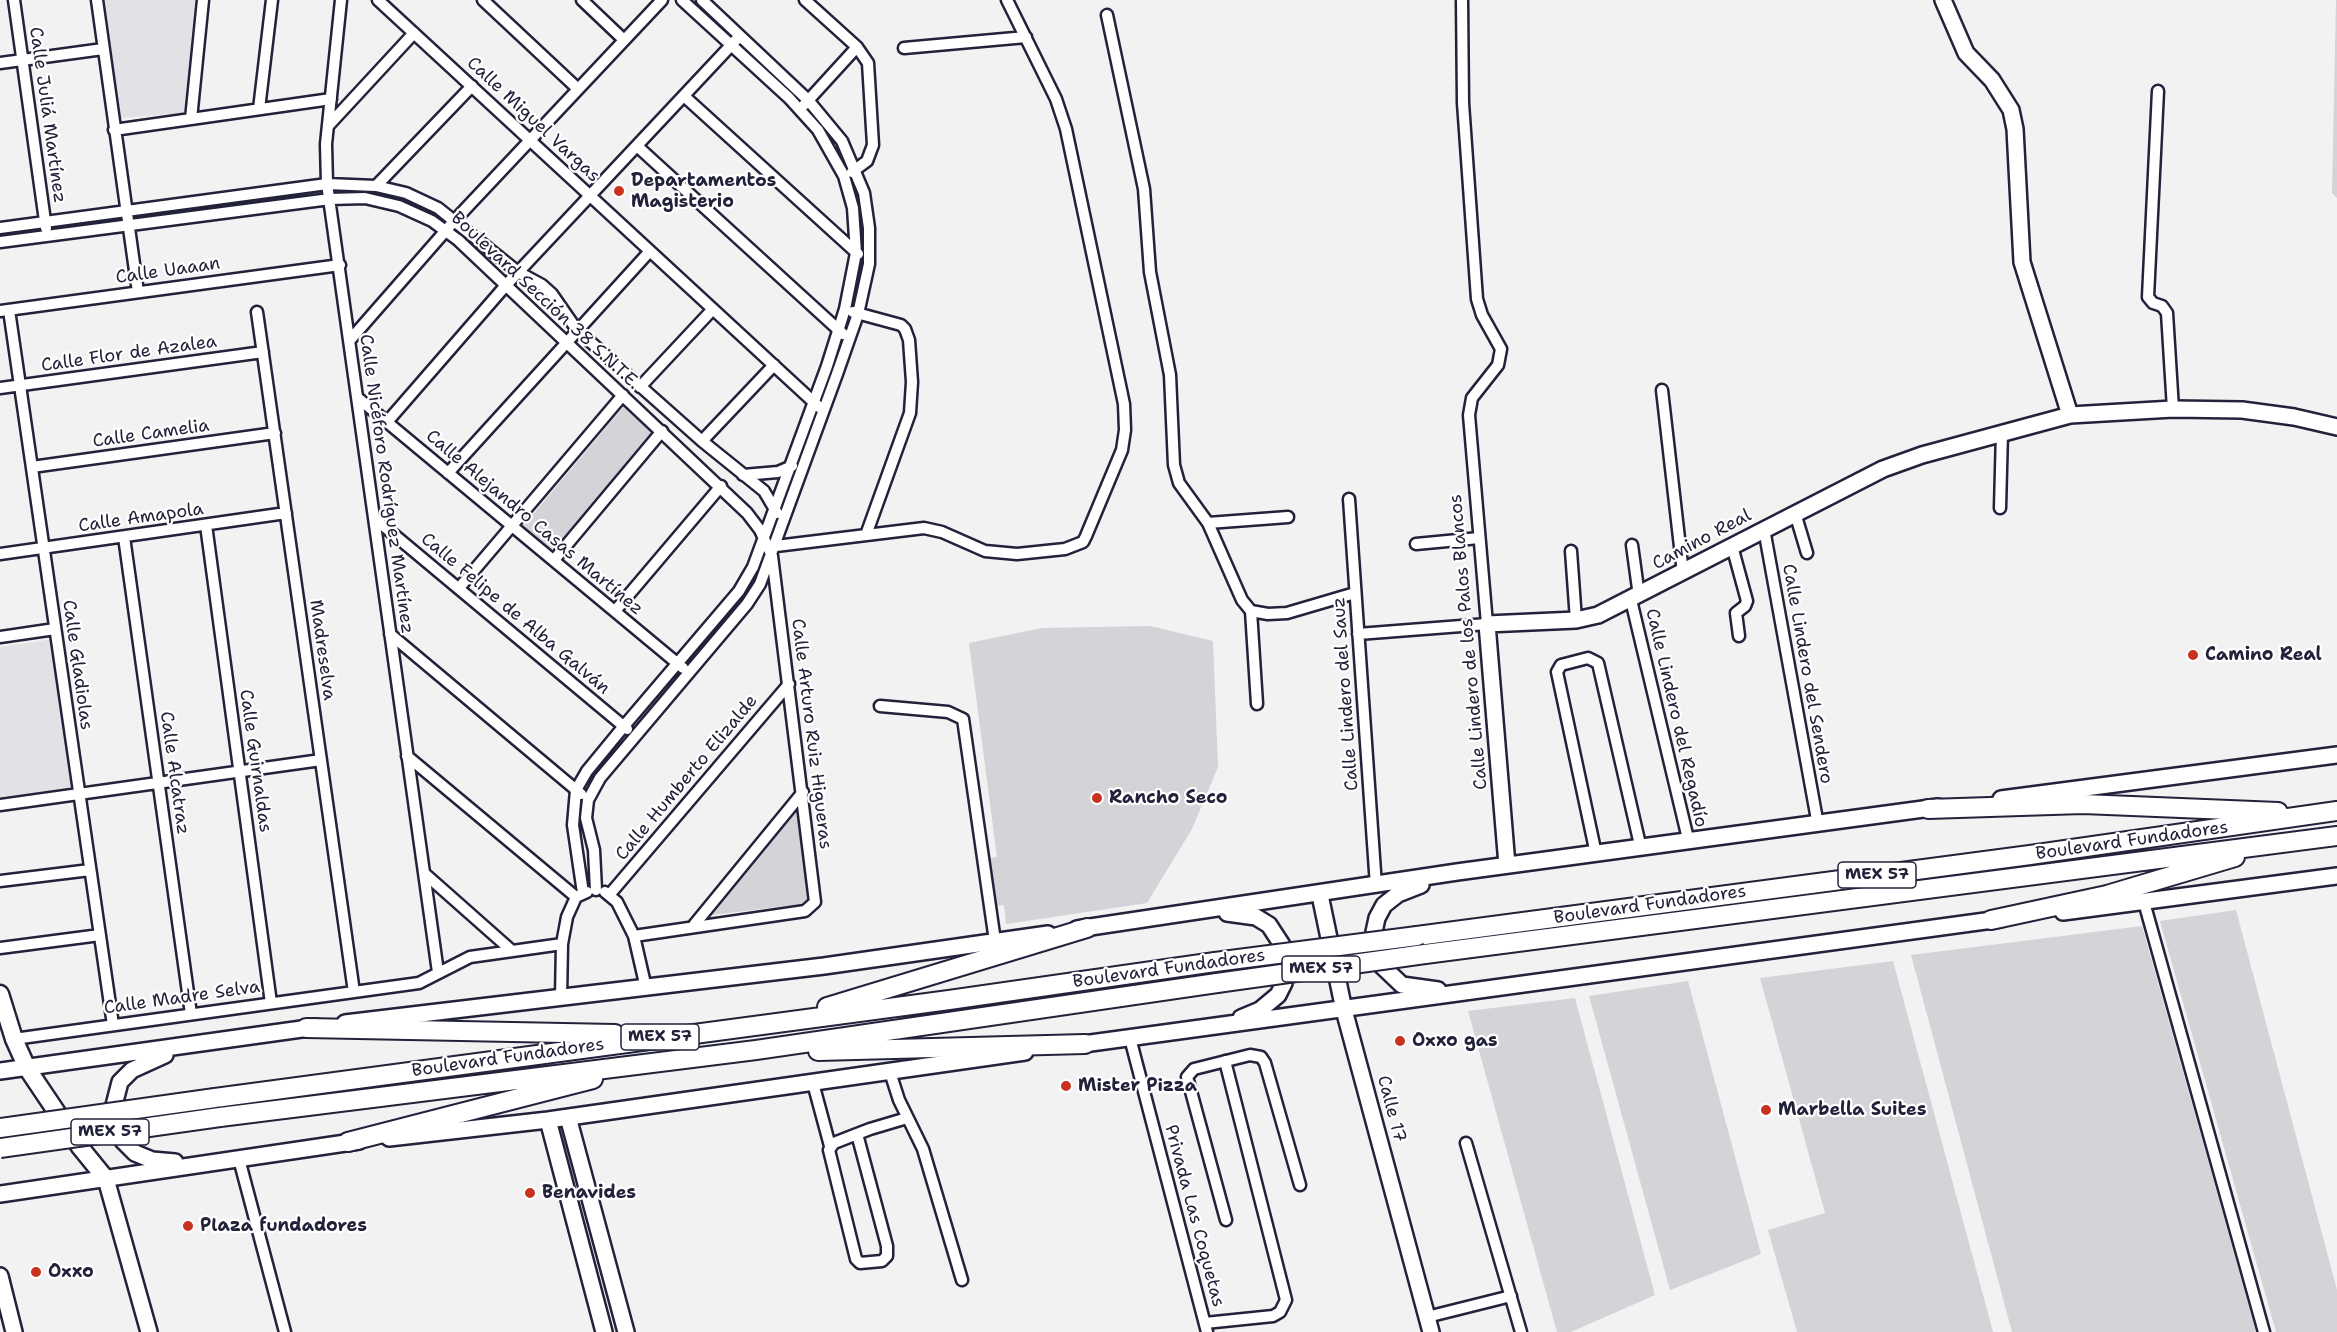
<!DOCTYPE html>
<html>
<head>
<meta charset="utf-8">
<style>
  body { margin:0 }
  canvas { display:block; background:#f2f2f3 }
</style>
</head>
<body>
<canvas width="2337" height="1332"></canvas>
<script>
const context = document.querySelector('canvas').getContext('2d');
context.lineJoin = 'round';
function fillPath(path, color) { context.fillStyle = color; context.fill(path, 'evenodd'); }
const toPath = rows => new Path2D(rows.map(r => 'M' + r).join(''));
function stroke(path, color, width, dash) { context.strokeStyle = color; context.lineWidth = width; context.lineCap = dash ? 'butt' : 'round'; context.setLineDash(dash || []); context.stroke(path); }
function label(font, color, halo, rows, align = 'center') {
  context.font = font + ' "Shantell Sans",sans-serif'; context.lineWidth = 4.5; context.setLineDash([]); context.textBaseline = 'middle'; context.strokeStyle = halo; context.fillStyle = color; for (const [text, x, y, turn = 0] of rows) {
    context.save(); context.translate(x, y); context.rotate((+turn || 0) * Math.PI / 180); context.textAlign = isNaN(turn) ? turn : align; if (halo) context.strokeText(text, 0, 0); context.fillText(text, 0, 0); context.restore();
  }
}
const built = toPath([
  [105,0,195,0,184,113,120,118],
  [53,639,74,788,0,797,0,647]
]);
const green = toPath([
  [2336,0,2337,0,2337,198,2332,193],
  [625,405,655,433,556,552,523,526],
  [1150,626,1213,641,1218,767,1192,829,1147,903,1006,924,1004,905,993,906,988,858,997,857,969,643,1042,628],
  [797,811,810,903,712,915],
  [2236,910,2337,1290,2337,1332,2276,1332,2160,921],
  [2142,926,2256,1332,2012,1332,1911,955],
  [1893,961,1993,1332,1797,1332,1768,1230,1825,1213,1760,978],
  [1688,981,1761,1254,1670,1290,1589,996],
  [1575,998,1655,1295,1571,1332,1557,1332,1468,1011]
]);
const street = toPath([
  [14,0,46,228],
  [97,0,138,292],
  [341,0,326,144,327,184,438,972],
  [378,0,819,407],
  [483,0,578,89],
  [582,0,624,40],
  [805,0,857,47,868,63,873,145,867,161,852,172],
  [1107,15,1144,189,1150,272,1170,375,1174,465,1179,483,1208,523,1242,600,1251,611,1268,614,1287,613,1355,593],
  [904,48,1026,37],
  [0,63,103,49],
  [2158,91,2148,297,2153,303,2162,306,2167,313,2173,409],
  [684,96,858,254],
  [804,105,857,47],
  [259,109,272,0],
  [191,119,203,0],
  [328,126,414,33],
  [114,130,331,99],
  [637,146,843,334],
  [376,186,472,86],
  [0,228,327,184,376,186,406,193,438,208,518,272,542,285,552,294,577,330,702,441,764,491,777,513],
  [0,242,330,199,365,198,399,206,432,221,458,240,747,513,760,530,772,556,815,902,805,911,634,936],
  [9,310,113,1025],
  [0,311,340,265],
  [257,312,354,992],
  [853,312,901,325,905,329,909,340,912,382,910,413,866,535],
  [350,340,455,220,662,0],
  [640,387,713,309],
  [0,388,263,352],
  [1662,390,1683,573],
  [358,398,683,668],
  [387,422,507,284,736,40],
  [702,441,774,365],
  [32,467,275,433],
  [448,473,650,251],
  [743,475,778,472,792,466],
  [1349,499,1376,886],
  [2000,508,2002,432],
  [1795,513,1807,553],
  [374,518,627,729],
  [1208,523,1288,517],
  [206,525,271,1003],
  [1764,529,1818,825],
  [124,537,191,1014],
  [1416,544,1479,538],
  [1632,545,1639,596],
  [776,546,924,528,942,532,985,551,1017,554,1065,549,1083,542,1086,536,1122,450,1125,430,1124,404,1066,129,1056,99,1007,0],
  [1732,546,1747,601,1745,606,1736,613,1739,636],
  [1571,551,1576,620],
  [0,554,286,513],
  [554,560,662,431],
  [459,588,623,395],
  [1631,600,1689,843],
  [615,611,721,486],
  [1251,611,1257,704],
  [390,634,581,794],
  [1358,634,1487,624,1469,415,1472,398,1498,365,1501,349,1482,315,1477,299,1463,103,1462,0],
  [0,637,55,629],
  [880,706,948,712,963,719,995,941],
  [407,756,576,897],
  [0,805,321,760],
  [1596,854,1557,672,1561,665,1588,658,1598,663,1641,849],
  [424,873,511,950],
  [0,881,90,870],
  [596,890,594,850,586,818,588,800,600,778,747,604,760,584,837,374,858,314,869,264,869,228,864,193,842,141,808,100,702,0],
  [605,892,617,902,634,936,646,988],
  [583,893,573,825,576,790,587,771,624,726,739,591,753,567,827,366,845,309,856,253,853,208,844,176,818,130,789,98,682,0],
  [610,894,789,684],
  [2144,902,2264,1332],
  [694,925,803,792],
  [0,948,100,935],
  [561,998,562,944,567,917,576,897,587,892],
  [1130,1038,1207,1332],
  [14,1039,419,983,470,957,562,944],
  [890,1072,899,1100,923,1149,962,1280],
  [813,1083,830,1146],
  [857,1134,887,1246,887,1256,882,1261,860,1263,856,1259,829,1150,834,1143,857,1134,870,1129,907,1118],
  [1466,1143,1521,1332],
  [239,1159,285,1332],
  [1226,1220,1189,1084,1187,1077,1194,1069,1250,1055,1261,1057,1265,1063,1300,1185],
  [1427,1317,1511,1296],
  [1205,1323,1273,1316,1280,1312,1286,1300,1225,1061]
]);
const secondary = toPath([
  [1943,0,1966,53,1992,80,2011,110,2015,129,2022,262,2070,415],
  [2001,799,2337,755],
  [1507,865,1487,624,1576,620,1598,615,1883,469,1922,455,2070,415,2173,409,2242,410,2294,417,2337,427],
  [1421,885,1398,894,1384,905,1377,918,1374,932,1376,948,1381,965,1402,985,1438,990],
  [1320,895,1344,1010,1431,1332],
  [2063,912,2337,876],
  [1227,913,1256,917,1269,925,1282,945,1285,965,1284,983,1278,995,1260,1010,1241,1018],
  [1077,929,1457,872,1938,807],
  [345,1023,824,966,1048,934],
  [1076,1045,2000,919],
  [165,1055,132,1070,120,1082,112,1113,116,1129,123,1141,135,1153,152,1160,175,1162],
  [0,1071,316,1027],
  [568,1117,626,1332],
  [548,1120,604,1332],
  [389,1138,548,1120,1025,1052],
  [106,1179,149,1332],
  [0,1194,359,1141],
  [0,1276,14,1332]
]);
const primary = toPath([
  [0,994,14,1039,27,1068,80,1147,106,1179]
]);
const highway = toPath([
  [1928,809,2083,804,2278,812],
  [1991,920,2107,895,2235,857],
  [1417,936,2030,855,2337,811],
  [1425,954,2337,836],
  [827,1007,1087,928],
  [306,1028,615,1034],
  [818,1051,1085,1044],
  [215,1098,949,1000,1215,962],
  [220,1117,756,1050,1217,983],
  [348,1142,593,1079]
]);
const highwayBridge = toPath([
  [1215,962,1417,936],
  [1217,983,1425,954],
  [0,1128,215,1098],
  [0,1148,220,1117]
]);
const markers = [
  [619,191,6,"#c8321e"],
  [2193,655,6,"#c8321e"],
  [1097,798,6,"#c8321e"],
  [1400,1041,6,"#c8321e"],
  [1066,1086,6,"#c8321e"],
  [1766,1110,6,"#c8321e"],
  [530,1193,6,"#c8321e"],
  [188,1226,6,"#c8321e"],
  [36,1272,6,"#c8321e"]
];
const shields = [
  [1877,875,78],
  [1321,969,78],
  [660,1037,78],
  [110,1132,78]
];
const shieldNames = [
  ["MEX 57",1877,875],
  ["MEX 57",1321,969],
  ["MEX 57",660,1037],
  ["MEX 57",110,1132]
];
const streetNames = [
  ["Calle Juliá Martínez",47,115,82],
  ["Calle Miguel Vargas",533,120,43],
  ["Calle Uaaan",168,271,-8],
  ["Boulevard Sección 38 S.N.T.E.",545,301,43],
  ["Calle Flor de Azalea",129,354,-8],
  ["Calle Camelia",151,434,-8],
  ["Calle Nicéforo Rodríguez Martínez",386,484,82],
  ["Calle Amapola",141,518,-8],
  ["Calle Alejandro Casas Martínez",534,523,40],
  ["Camino Real",1702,540,-28],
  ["Calle Felipe de Alba Galván",515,614,40],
  ["Calle Lindero de los Palos Blancos",1469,642,-95],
  ["Madreselva",322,650,82],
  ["Calle Gladiolas",77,665,82],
  ["Calle Lindero del Sendero",1807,674,80],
  ["Calle Lindero del Sauz",1346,694,-94],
  ["Calle Lindero del Regadío",1676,718,77],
  ["Calle Arturo Ruiz Higueras",811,734,83],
  ["Calle Guirnaldas",255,761,82],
  ["Calle Alcatraz",174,773,82],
  ["Calle Humberto Elizalde",687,778,-50],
  ["Boulevard Fundadores",2132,841,-8],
  ["Boulevard Fundadores",1650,905,-8],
  ["Boulevard Fundadores",1169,969,-8],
  ["Calle Madre Selva",182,998,-8],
  ["Boulevard Fundadores",508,1058,-8],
  ["Calle 17",1391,1109,75],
  ["Privada Las Coquetas",1194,1216,75]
];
const poiNames = [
  ["Departamentos",631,181],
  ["Magisterio",631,202],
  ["Camino Real",2205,655],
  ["Rancho Seco",1109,798],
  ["Oxxo gas",1412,1041],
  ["Mister Pizza",1078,1086],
  ["Marbella Suites",1778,1110],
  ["Benavides",542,1193],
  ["Plaza fundadores",200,1226],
  ["Oxxo",48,1272]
];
fillPath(built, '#e2e2e6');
fillPath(green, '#d3d3d8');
stroke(street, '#22223b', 15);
stroke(secondary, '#22223b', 20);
stroke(primary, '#22223b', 21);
stroke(highway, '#22223b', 22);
stroke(street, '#fff', 10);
stroke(secondary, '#fff', 15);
stroke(primary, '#fff', 16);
stroke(highway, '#fff', 18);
stroke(highwayBridge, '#22223b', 22, []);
stroke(highwayBridge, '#fff', 18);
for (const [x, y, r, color] of markers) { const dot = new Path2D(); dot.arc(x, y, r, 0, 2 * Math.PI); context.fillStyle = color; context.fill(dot); stroke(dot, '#fff', 2); }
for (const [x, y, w] of shields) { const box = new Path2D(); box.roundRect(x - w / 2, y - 13, w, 26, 4.5); context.fillStyle = '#fff'; context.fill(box); stroke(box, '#22223b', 1.5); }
label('bold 16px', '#22223b', null, shieldNames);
label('18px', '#22223b', '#fff', streetNames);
label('bold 18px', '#22223b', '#fff', poiNames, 'left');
</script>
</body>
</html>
